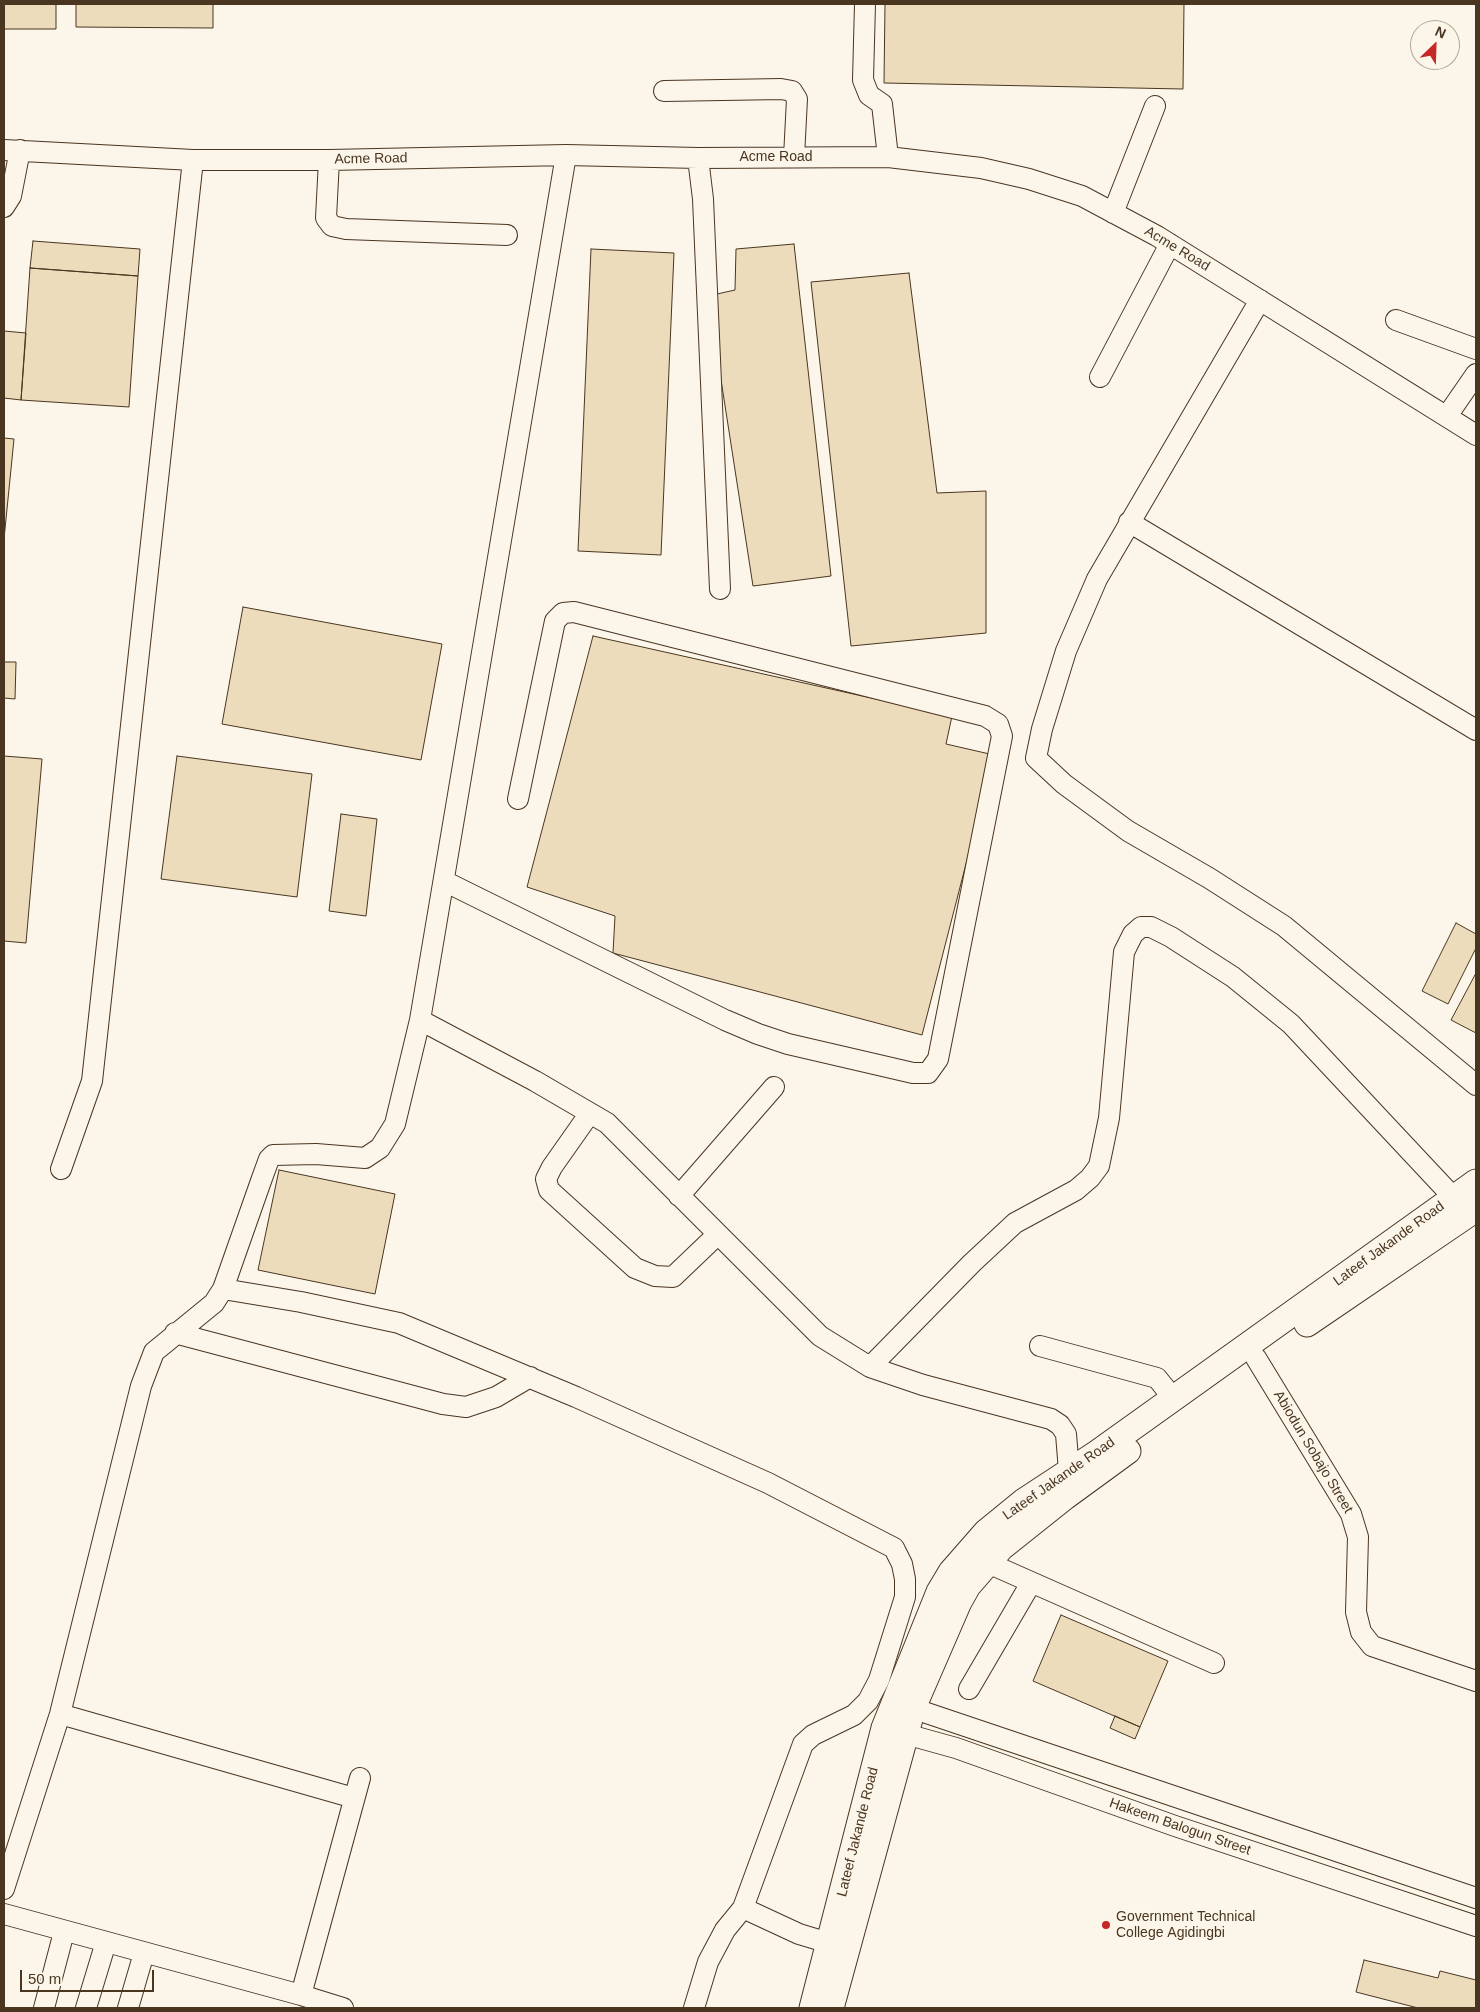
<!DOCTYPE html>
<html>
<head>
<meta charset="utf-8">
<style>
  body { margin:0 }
  #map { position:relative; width:1480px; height:2012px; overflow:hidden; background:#fbf6e9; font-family:Arial,sans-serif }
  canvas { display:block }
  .frame { position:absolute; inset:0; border:5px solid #4a3520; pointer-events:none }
  .north { position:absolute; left:1410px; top:20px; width:50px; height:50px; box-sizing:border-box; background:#fbf6e9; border:1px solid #b4a999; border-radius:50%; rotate:24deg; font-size:14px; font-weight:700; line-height:20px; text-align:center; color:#4a3520 }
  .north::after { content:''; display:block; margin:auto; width:18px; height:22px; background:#c62828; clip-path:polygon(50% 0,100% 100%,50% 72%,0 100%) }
  .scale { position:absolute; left:20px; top:1970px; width:134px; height:22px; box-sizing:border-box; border:2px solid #4a3520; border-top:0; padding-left:6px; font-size:15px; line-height:18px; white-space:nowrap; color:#4a3520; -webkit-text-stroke:4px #fbf6e9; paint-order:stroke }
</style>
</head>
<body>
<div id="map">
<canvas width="1480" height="2012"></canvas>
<div class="frame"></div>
<div class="north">N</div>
<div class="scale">50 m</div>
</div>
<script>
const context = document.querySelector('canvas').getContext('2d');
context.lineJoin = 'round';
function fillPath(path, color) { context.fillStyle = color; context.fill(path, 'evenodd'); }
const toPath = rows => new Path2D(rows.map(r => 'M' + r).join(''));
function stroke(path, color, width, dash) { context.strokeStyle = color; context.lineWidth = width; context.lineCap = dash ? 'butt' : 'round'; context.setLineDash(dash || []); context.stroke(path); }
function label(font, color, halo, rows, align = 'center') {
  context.font = font + ' Arial,sans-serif'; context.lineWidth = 4; context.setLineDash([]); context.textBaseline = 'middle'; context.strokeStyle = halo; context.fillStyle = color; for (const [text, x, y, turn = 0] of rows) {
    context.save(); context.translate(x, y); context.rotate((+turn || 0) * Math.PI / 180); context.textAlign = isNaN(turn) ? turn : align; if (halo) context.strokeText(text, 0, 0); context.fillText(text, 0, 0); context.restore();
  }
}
const building = toPath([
  [4,4,56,4,56,29,4,29,4,4],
  [76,4,213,4,213,28,76,27,76,4],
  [885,4,1184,4,1183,89,884,83,885,4],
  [33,241,140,249,138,276,30,268,33,241],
  [794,244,831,576,753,586,708,296,735,290,736,249,794,244],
  [591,249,674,253,661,555,578,551,591,249],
  [30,268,138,276,129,407,21,400,30,268],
  [909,273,937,493,986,491,986,633,851,646,811,282,909,273],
  [4,331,26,333,21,400,4,398,4,331],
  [4,438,14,439,4,539,4,438],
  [243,607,442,644,421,760,222,724,243,607],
  [593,636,952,716,946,744,994,755,922,1035,613,953,615,916,527,887,593,636],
  [4,662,16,662,15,699,4,698,4,662],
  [4,756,42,759,26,943,4,941,4,756],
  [177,756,312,774,297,897,161,879,177,756],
  [341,814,377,819,366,916,329,911,341,814],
  [1456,923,1476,934,1476,948,1448,1004,1422,991,1456,923],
  [1476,973,1476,1033,1451,1020,1476,973],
  [279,1170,395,1194,375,1294,258,1270,279,1170],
  [1061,1615,1168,1661,1140,1727,1033,1681,1061,1615],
  [1115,1716,1140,1727,1135,1739,1110,1728,1115,1716],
  [1364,1960,1438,1978,1440,1971,1476,1980,1476,2008,1418,2008,1356,1992,1364,1960]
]);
const minor = toPath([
  [865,4,863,80,869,95,882,104,888,157],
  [664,91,781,89,792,91,797,99,794,157],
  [4,150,193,160,329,160,566,155,698,158,888,157,981,168,1029,179,1082,196,1157,236,1476,435],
  [698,158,703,199,720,589],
  [329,160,326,218,332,226,346,229,507,235],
  [4,207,11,196,20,150],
  [1113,213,1155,106],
  [1260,300,1097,579,1066,651,1042,729,1036,758,1064,784,1128,831,1209,878,1284,926,1476,1085],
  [1396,320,1476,349],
  [1100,377,1170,244],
  [1447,416,1476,374],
  [1129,522,1476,730],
  [444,881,725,1020,758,1034,788,1044,913,1073,928,1073,938,1059,1002,736,998,724,985,716,574,612,563,613,555,621,518,799],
  [420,1020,535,1081,607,1123,820,1336,870,1367,923,1385,1051,1419,1060,1425,1066,1434,1069,1471],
  [590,1113,552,1167,546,1179,549,1190,635,1268,655,1276,673,1277,717,1235],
  [61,1169,92,1081,193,160],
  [679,1196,774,1087],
  [223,1289,301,1302,399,1323,576,1397,768,1483,894,1548,902,1564,905,1579,905,1597,879,1680,868,1701,854,1715,813,1735,803,1744,743,1908,725,1930,708,1962,694,2008],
  [175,1333,443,1404,466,1407,496,1397,530,1377],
  [1040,1346,1157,1378,1173,1398],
  [1256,1358,1351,1514,1358,1537,1356,1612,1361,1632,1372,1646,1476,1681],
  [870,1367,972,1263,1015,1223,1076,1190,1090,1178,1099,1166,1109,1118,1124,952,1133,934,1141,927,1151,927,1171,937,1233,977,1291,1024,1454,1198],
  [988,1563,1214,1663],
  [969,1689,1031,1583],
  [900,1704,1476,1898],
  [60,1714,354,1798],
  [891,1730,956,1748,1175,1826,1476,1926],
  [4,1889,60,1714,141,1386,154,1352,214,1303,223,1289,261,1181,269,1159,273,1155,316,1154,365,1158,380,1148,395,1124,420,1020,566,155],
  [743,1908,799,1934,829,1943],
  [4,1914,301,1995,343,2008],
  [301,1995,360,1778],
  [44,2008,64,1932],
  [86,2008,106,1942],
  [128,2008,144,1953]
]);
const major = toPath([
  [1307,1324,1476,1209],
  [812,2008,884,1728,939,1592,951,1572,986,1532,1024,1501,1097,1453,1476,1182],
  [831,2008,913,1708,959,1602,968,1586,1001,1548,1065,1497,1128,1451]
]);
const markers = [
  [1106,1925,5,"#c62828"]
];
const streetNames = [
  ["Acme Road",776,157],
  ["Acme Road",371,159,-1],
  ["Acme Road",1177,249,31],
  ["Lateef Jakande Road",1389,1244,-36],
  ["Abiodun Sobajo Street",1313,1452,59],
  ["Lateef Jakande Road",1059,1479,-35],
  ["Hakeem Balogun Street",1180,1827,19],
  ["Lateef Jakande Road",858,1832,-76]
];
const poiNames = [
  ["Government Technical",1116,1917],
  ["College Agidingbi",1116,1933]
];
fillPath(building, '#ecdcbc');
stroke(building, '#4a3520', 1);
stroke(minor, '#4a3520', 22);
stroke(major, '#4a3520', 27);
stroke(minor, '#fbf6e9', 20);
stroke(major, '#fbf6e9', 25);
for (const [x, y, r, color] of markers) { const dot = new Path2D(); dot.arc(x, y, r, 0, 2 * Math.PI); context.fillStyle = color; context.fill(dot); stroke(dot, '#fbf6e9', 2); }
label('14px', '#4a3520', '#fbf6e9', streetNames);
label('14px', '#4a3520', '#fbf6e9', poiNames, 'left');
</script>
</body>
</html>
